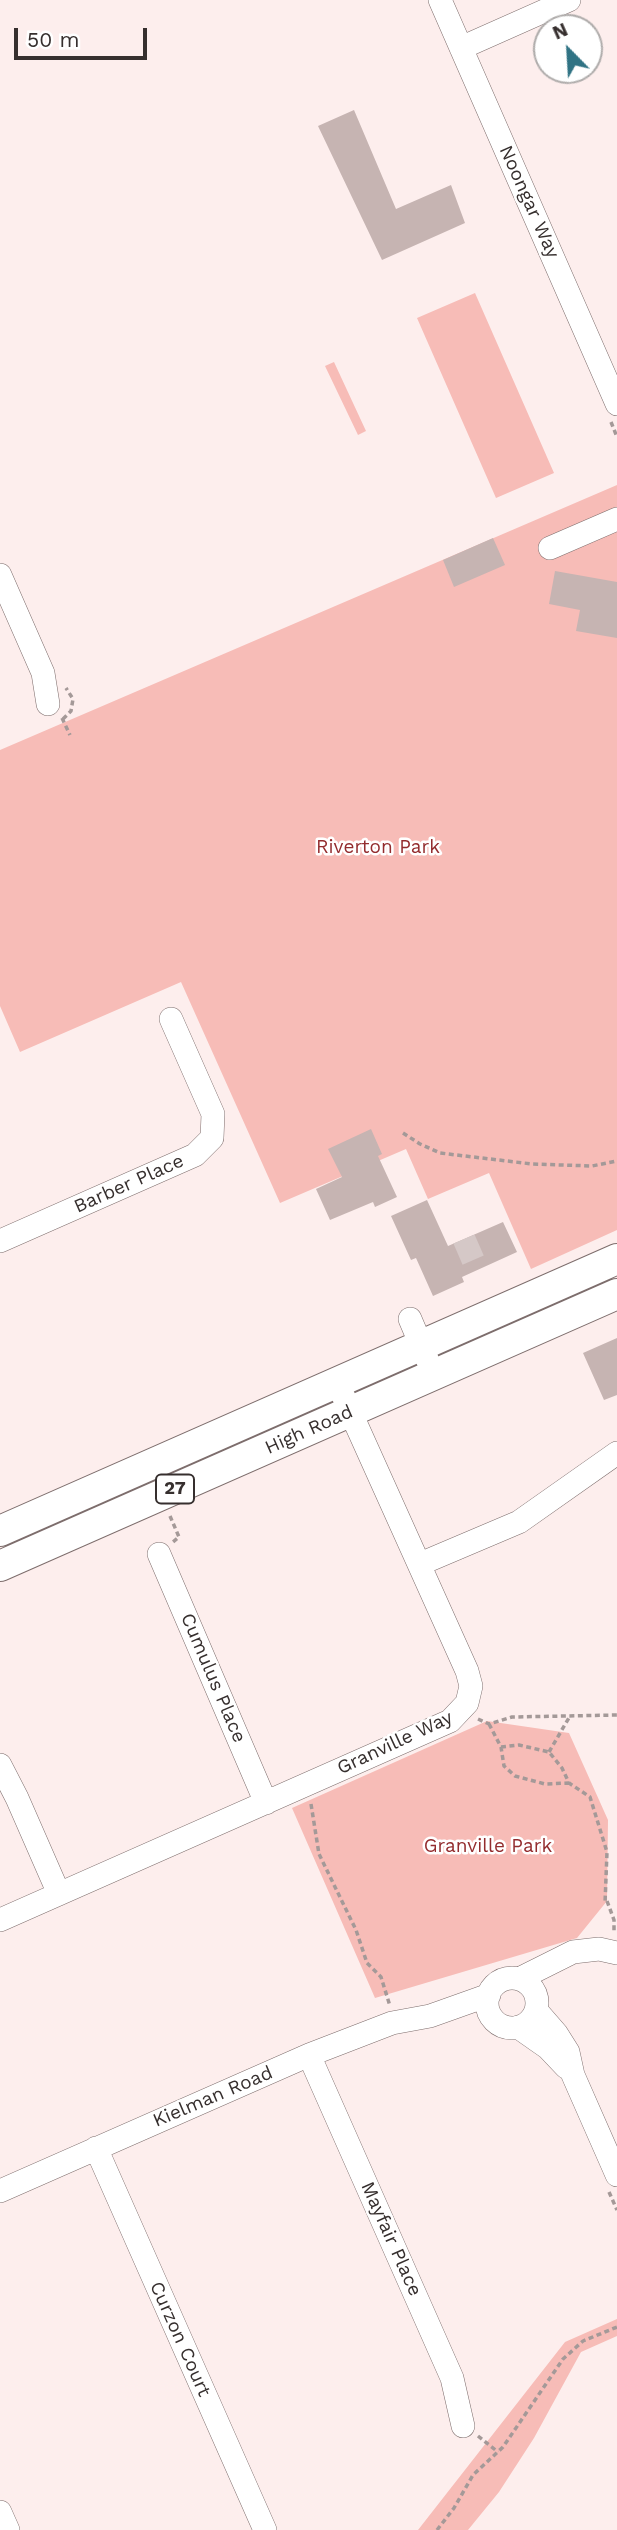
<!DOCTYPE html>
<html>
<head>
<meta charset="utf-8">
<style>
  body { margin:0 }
  #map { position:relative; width:617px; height:2530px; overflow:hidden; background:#fdeeed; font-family:"Work Sans",sans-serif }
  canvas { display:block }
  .north { position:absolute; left:533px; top:14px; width:70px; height:70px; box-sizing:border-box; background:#fff; border:2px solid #afacab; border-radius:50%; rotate:336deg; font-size:19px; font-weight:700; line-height:28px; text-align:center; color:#362f2e }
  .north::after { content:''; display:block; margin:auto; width:24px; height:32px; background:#307384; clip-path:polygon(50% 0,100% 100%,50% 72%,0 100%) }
  .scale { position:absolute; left:14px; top:28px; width:133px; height:32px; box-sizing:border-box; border:4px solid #362f2e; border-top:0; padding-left:9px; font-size:21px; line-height:24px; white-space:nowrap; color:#362f2e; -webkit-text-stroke:5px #fff; paint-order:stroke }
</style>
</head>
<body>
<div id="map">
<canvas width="617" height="2530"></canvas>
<div class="north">N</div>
<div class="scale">50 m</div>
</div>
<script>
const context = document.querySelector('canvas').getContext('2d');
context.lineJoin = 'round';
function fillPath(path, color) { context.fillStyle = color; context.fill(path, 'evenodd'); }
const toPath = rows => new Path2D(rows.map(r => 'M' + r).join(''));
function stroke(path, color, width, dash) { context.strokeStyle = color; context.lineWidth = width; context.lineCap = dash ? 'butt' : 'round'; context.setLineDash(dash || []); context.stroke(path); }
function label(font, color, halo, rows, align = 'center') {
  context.font = font + ' "Work Sans",sans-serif'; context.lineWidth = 5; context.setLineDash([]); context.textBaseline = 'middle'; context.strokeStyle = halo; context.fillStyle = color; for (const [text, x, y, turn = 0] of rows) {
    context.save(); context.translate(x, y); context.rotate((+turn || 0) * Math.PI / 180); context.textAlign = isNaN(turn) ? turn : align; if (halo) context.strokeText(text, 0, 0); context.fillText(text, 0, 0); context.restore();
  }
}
const green = toPath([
  [475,293,554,473,496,498,417,318],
  [334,362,366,431,358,435,325,366],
  [617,485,617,1230,531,1269,489,1173,428,1199,406,1149,280,1203,181,982,20,1052,0,1006,0,750],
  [487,1721,569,1733,608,1820,607,1901,577,1938,375,1998,292,1808],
  [617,2319,617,2336,581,2352,534,2438,499,2492,468,2530,418,2530,565,2342]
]);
const building = toPath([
  [354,110,396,209,451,185,465,223,382,260,318,126],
  [493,538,505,565,454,587,443,560],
  [555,571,617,582,617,638,576,631,580,610,549,604],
  [371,1129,382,1154,378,1156,397,1197,375,1207,373,1202,330,1220,316,1189,342,1177,328,1149],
  [427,1200,448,1246,503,1222,517,1252,462,1277,464,1282,433,1296,416,1258,411,1260,391,1216],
  [617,1338,617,1395,604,1400,583,1353]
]);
const minorTunnel = toPath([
  [464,1239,477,1269]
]);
const path = toPath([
  [611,422,617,437],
  [62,718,70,735],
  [63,719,71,711,73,699,66,688],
  [403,1133,420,1144,440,1153,532,1164,592,1166,617,1161],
  [170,1516,179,1537,173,1542],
  [478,1719,489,1724,512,1717,617,1715],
  [489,1724,501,1747,504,1766,515,1776,545,1784,569,1783],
  [501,1747,519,1745,549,1752,562,1768,569,1783,590,1797,607,1852,605,1903],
  [549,1752,570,1716],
  [311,1804,319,1854,356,1930,367,1963,381,1977,390,2006],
  [607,1901,614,1920,614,1933],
  [609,2192,617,2210],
  [478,2436,498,2452],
  [437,2530,454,2508,473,2475,503,2447,563,2359,583,2341,617,2327]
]);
const minor = toPath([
  [440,0,617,404],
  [461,48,569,0],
  [550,548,617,519],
  [0,575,43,673,48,704],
  [0,1241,195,1155,212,1138,213,1114,171,1019],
  [410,1319,427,1359],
  [159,1554,266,1803],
  [420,1564,519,1522,617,1453],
  [0,1765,17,1798,59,1894],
  [0,1920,450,1721,467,1703,471,1686,467,1671,337,1382],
  '487 2003a25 25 0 1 1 50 0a25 25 0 1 1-50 0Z',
  [519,1979,573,1952,599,1949,617,1953],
  [536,2010,556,2033,568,2052,573,2075,617,2175],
  [518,2027,548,2048,566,2067],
  [309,2055,452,2378,463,2426],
  [96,2148,265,2530],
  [0,2191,309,2055,392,2023,430,2016,489,1995],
  [0,2512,8,2530]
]);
const major = toPath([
  [0,1531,617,1259],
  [0,1566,617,1294]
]);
const shields = [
  [175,1489,38]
];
const shieldNames = [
  ["27",175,1489]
];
const streetNames = [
  ["Noongar Way",529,202,66],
  ["Barber Place",129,1184,-24],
  ["High Road",309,1430,-24],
  ["Cumulus Place",213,1678,67],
  ["Granville Way",395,1743,-25],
  ["Kielman Road",213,2097,-23],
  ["Mayfair Place",391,2239,66],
  ["Curzon Court",180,2339,66]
];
const parkNames = [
  ["Riverton Park",378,847],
  ["Granville Park",488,1846]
];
fillPath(green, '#f7bcb7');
fillPath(building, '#c6b4b2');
stroke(minorTunnel, '#d5c8c7', 23, [23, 11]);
stroke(minor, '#7d6d6c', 24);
stroke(major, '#7d6d6c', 32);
stroke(path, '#a49998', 3.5, [5, 3.5]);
stroke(minor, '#fff', 23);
stroke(major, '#fff', 30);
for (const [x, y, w] of shields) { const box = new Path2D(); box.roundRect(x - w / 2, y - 14.5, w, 29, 5); context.fillStyle = '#fff'; context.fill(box); stroke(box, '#362f2e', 2); }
label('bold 18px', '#362f2e', null, shieldNames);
label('19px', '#362f2e', '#fff', streetNames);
label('19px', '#932c2e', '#fff', parkNames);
</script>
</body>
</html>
